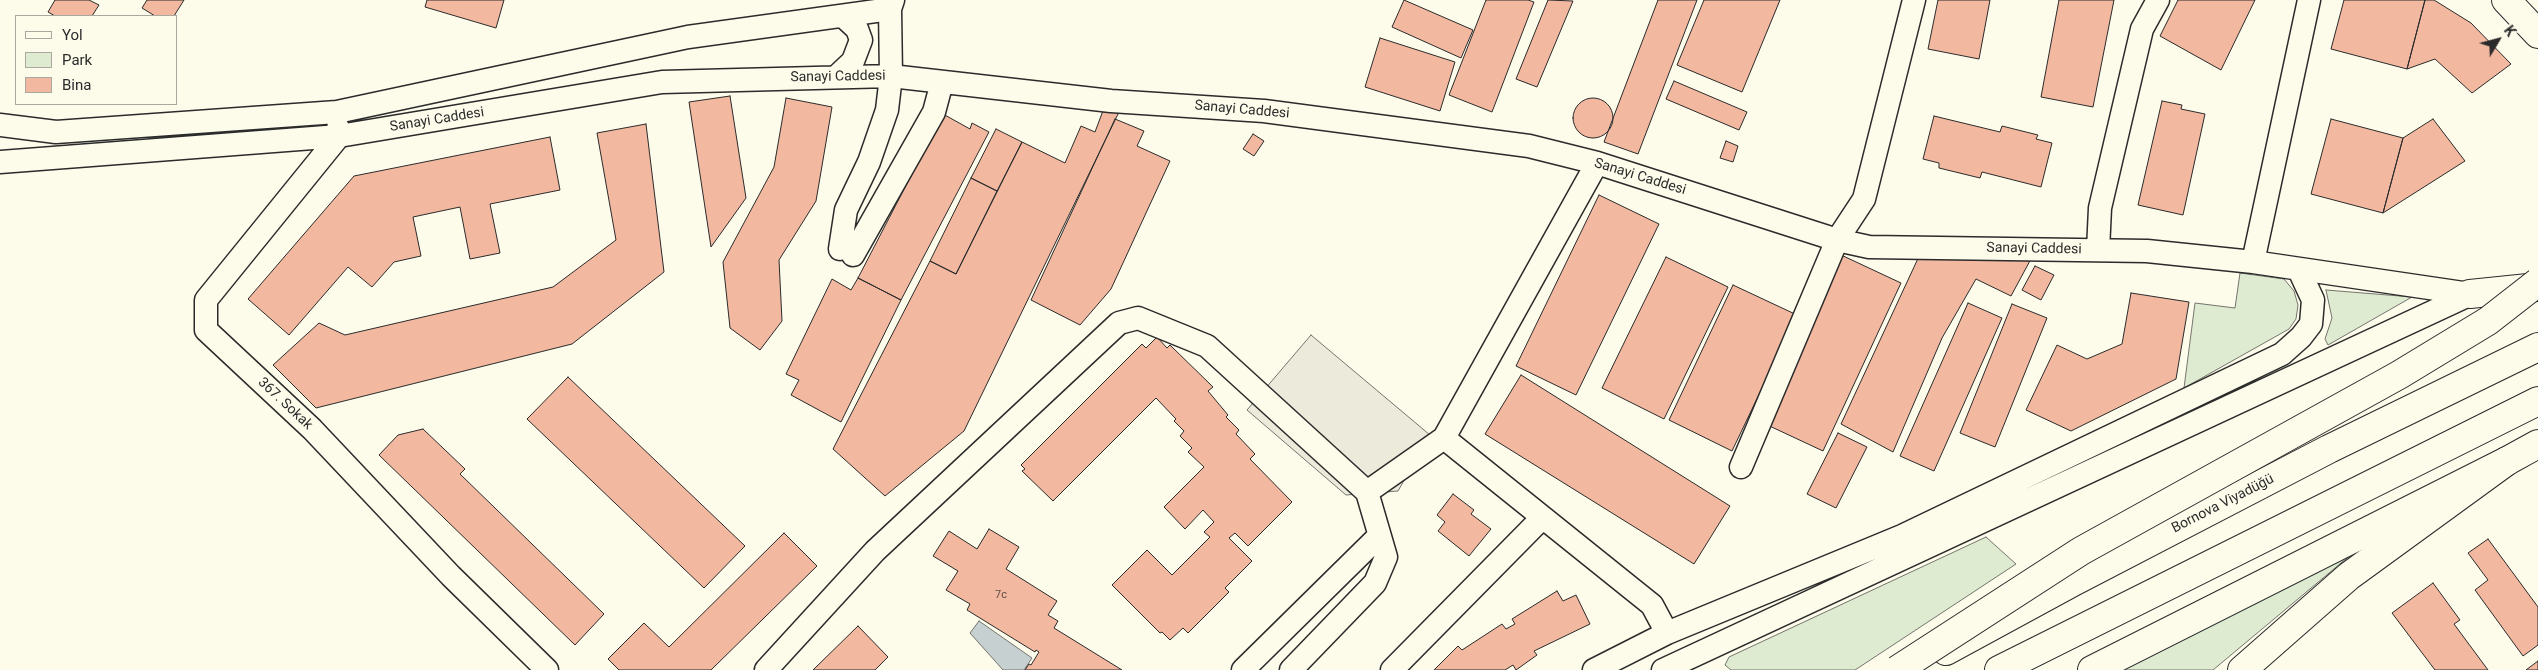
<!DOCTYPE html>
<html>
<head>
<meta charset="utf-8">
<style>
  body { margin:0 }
  #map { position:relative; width:2538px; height:670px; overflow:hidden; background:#fdfbea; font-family:Roboto,sans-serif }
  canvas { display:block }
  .legend { position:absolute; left:15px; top:15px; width:162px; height:90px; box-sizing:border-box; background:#fdfbea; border:1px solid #a9a89e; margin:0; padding:6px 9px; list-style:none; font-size:15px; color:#2b2b2b }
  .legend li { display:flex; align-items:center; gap:10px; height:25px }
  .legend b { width:25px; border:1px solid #a9a89e }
  .north { position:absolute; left:2473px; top:15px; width:50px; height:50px; -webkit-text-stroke:4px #fdfbea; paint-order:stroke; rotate:53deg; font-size:14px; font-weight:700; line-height:20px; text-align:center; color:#2b2b2b }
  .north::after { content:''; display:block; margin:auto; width:18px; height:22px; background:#2b2b2b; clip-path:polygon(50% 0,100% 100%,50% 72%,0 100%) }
</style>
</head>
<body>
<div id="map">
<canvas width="2538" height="670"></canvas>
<ul class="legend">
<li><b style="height:6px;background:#fdfbea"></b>Yol</li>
<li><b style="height:14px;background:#deebd1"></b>Park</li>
<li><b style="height:14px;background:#f2b8a0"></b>Bina</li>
</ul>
<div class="north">K</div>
</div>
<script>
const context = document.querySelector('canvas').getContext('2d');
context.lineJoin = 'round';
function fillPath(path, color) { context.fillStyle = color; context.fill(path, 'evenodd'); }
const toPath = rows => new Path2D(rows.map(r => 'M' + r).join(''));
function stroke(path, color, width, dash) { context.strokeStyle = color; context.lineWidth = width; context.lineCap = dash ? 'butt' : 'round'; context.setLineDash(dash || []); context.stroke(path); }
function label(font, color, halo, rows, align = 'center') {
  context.font = font + ' Roboto,sans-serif'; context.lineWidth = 4; context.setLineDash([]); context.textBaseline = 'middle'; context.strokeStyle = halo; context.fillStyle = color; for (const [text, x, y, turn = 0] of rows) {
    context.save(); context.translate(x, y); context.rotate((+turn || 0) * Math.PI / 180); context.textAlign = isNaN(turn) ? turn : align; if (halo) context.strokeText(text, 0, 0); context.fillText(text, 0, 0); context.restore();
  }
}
const green = toPath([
  [2240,273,2284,279,2294,291,2298,305,2296,319,2289,329,2184,388,2195,303,2235,308,2240,273],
  [2326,290,2412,297,2328,345,2325,339,2332,318,2326,290],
  [1986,537,2016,564,1855,670,1731,670,1725,665,1729,657,1986,537],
  [2359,548,2213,670,2117,670,2359,548]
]);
const parking = toPath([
  [1311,335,1430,435,1398,491,1346,495,1247,410,1311,335]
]);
const water = toPath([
  [979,621,1032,658,1024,670,1003,670,970,633,979,621]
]);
const building = toPath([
  [55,0,89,0,99,5,92,16,55,16,48,12,55,0],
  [147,0,184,0,174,16,155,16,142,8,147,0],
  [427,0,504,0,496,28,425,7,427,0],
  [1404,0,1473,30,1461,58,1392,27,1404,0],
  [1486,0,1528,0,1534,2,1492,112,1449,95,1486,0],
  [1548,0,1573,1,1537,87,1516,79,1548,0],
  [1658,0,1697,0,1638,154,1604,142,1658,0],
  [1704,0,1780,0,1742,92,1677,65,1704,0],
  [1938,0,1990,0,1979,59,1928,49,1938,0],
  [2059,0,2114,0,2093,107,2041,97,2059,0],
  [2178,0,2255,0,2221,70,2160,36,2178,0],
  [2344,0,2425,0,2407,69,2331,49,2344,0],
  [2425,0,2434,0,2471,23,2511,64,2472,93,2435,59,2407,69,2425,0],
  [1380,38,1455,62,1440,111,1365,87,1380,38],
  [1674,81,1747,112,1739,130,1666,99,1674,81],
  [730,96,746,198,711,247,689,102,730,96],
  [786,98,832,107,816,201,779,260,782,321,760,350,730,328,723,262,774,167,786,98],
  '1573 118a20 20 0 1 1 40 0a20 20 0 1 1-40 0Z',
  [2162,101,2182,105,2181,109,2205,114,2183,215,2138,205,2162,101],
  [1104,108,1119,112,964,431,885,496,833,449,930,261,956,274,1022,142,1065,163,1081,126,1095,132,1104,108],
  [943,114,970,129,972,123,989,132,901,300,858,278,943,114],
  [1934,116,2000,132,2002,126,2038,135,2036,139,2052,143,2041,187,1982,172,1980,178,1939,168,1939,163,1923,159,1934,116],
  [1115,119,1144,131,1137,146,1170,161,1111,289,1080,325,1031,300,1115,119],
  [2331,119,2403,138,2383,213,2311,194,2331,119],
  [2433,119,2465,161,2383,213,2403,138,2433,119],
  [646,124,664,272,572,344,316,408,273,365,319,323,345,335,553,287,616,240,597,133,646,124],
  [996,129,1022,142,997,191,971,178,996,129],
  [1253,134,1264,141,1254,156,1243,149,1253,134],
  [550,137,560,190,490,204,500,253,470,259,460,207,413,217,421,256,394,262,372,287,348,267,289,335,248,299,354,176,550,137],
  [1726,141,1738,146,1733,162,1720,158,1726,141],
  [971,178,997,191,956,274,930,261,971,178],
  [1599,195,1659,224,1576,395,1516,366,1599,195],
  [1921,252,2032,257,2011,296,1976,279,1942,338,1893,452,1841,424,1921,252],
  [1839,254,1901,283,1823,451,1761,422,1839,254],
  [1666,257,1728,287,1664,419,1602,388,1666,257],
  [2035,266,2054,275,2041,300,2022,290,2035,266],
  [858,278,901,300,841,422,791,395,799,380,786,374,832,279,851,290,858,278],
  [1733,285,1797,315,1732,451,1669,420,1733,285],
  [2131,293,2189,302,2176,379,2071,431,2026,410,2057,345,2087,359,2122,344,2131,293],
  [1968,303,2002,318,1934,471,1900,456,1968,303],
  [2012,304,2047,318,1995,447,1960,433,2012,304],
  [1157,337,1167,348,1170,345,1213,387,1208,391,1228,415,1226,417,1239,430,1236,434,1255,454,1250,459,1292,502,1248,546,1235,533,1229,538,1252,561,1225,588,1229,592,1188,633,1183,628,1170,640,1162,632,1160,633,1112,585,1147,550,1172,575,1210,537,1204,532,1214,522,1203,510,1185,529,1164,507,1204,467,1188,452,1192,448,1180,436,1184,431,1174,421,1176,419,1156,398,1053,501,1022,471,1025,469,1021,465,1142,344,1146,348,1157,337],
  [1521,375,1730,506,1694,564,1485,434,1521,375],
  [568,377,745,546,704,588,527,419,568,377],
  [423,429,465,469,460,474,604,614,575,645,379,455,398,435,423,429],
  [1838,433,1867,447,1836,508,1807,494,1838,433],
  [1453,494,1474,510,1471,514,1491,529,1469,556,1438,531,1445,522,1437,515,1453,494],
  [989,529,1019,547,1006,569,1057,601,1048,615,1058,621,1054,628,1122,670,1025,670,1029,664,1031,665,1039,652,1036,650,1035,652,967,610,970,604,946,590,958,571,933,556,949,531,977,549,989,529],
  [784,533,817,566,711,670,619,670,608,659,644,623,669,647,784,533],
  [2488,539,2538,607,2538,645,2523,656,2475,590,2488,580,2468,553,2488,539],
  [2433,583,2460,620,2454,624,2488,670,2435,670,2392,613,2433,583],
  [1557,591,1563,601,1576,595,1590,624,1534,651,1537,655,1516,670,1513,665,1505,670,1434,670,1458,646,1462,650,1502,624,1506,629,1515,624,1512,619,1557,591],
  [858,626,888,657,875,670,813,670,858,626],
  [2538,661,2538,670,2526,670,2538,661]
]);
const minor = toPath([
  [836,77,853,61,861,40,857,29,843,16],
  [0,125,56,132,337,112,688,37,890,9],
  [338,128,339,136,206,300,206,330,312,429,451,576,547,670],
  [0,162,339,136,662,82,891,76,1111,101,1264,111,1529,146,1597,163,1837,240,1869,247,2147,251,2253,262,2470,294],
  [840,249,846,210,869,162,887,110,891,76,890,9,893,0],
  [2098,250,2100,208,2142,29,2158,0],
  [853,255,934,112,942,82],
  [2253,262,2309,0],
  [1444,438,1652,605,1667,633],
  [1741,467,1837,240,1864,199,1914,0],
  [1367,492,1444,438,1597,163],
  [766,670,875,551,1119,323,1138,318,1207,346,1367,492,1386,557,1375,583,1291,670],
  [1243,670,1379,536],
  [1392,670,1542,518],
  [1594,670,1667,633,1902,536,2282,354,2301,337,2311,324,2313,300,2299,270],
  [1663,670,2471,294]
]);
const major = toPath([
  [2506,0,2538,34],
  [2470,294,2538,287],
  [2242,670,2349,576,2507,461,2538,444]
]);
const highway = toPath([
  [1946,651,2073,582,2329,449,2538,347],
  [1999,670,2538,401],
  [2092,670,2507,461]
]);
const highwayBridge = toPath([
  [1897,670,2081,551,2399,375,2488,321,2538,282]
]);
const numberNames = [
  ["7c",1001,595]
];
const streetNames = [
  ["Sanayi Caddesi",838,77,-1],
  ["Sanayi Caddesi",1242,110,5],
  ["Sanayi Caddesi",437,120,-9],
  ["Sanayi Caddesi",1640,177,17],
  ["Sanayi Caddesi",2034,249,1],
  ["367. Sokak",285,404,43],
  ["Bornova Viyadüğü",2223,504,-27]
];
fillPath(green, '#deebd1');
stroke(green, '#74746e', 1);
fillPath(parking, '#eceadb');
stroke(parking, '#74746e', 1);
fillPath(water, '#c7d0d0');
stroke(water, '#74746e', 1);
fillPath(building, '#f2b8a0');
stroke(building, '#2b2b2b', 1);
stroke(minor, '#2b2b2b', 25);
stroke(major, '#2b2b2b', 30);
stroke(highway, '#2b2b2b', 30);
stroke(minor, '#fdfbea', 22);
stroke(major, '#fdfbea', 28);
stroke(highway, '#fdfbea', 28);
stroke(highwayBridge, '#2b2b2b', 30, []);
stroke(highwayBridge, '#fdfbea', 28);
label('11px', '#5d4e48', null, numberNames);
label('14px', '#2b2b2b', '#fdfbea', streetNames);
</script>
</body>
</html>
